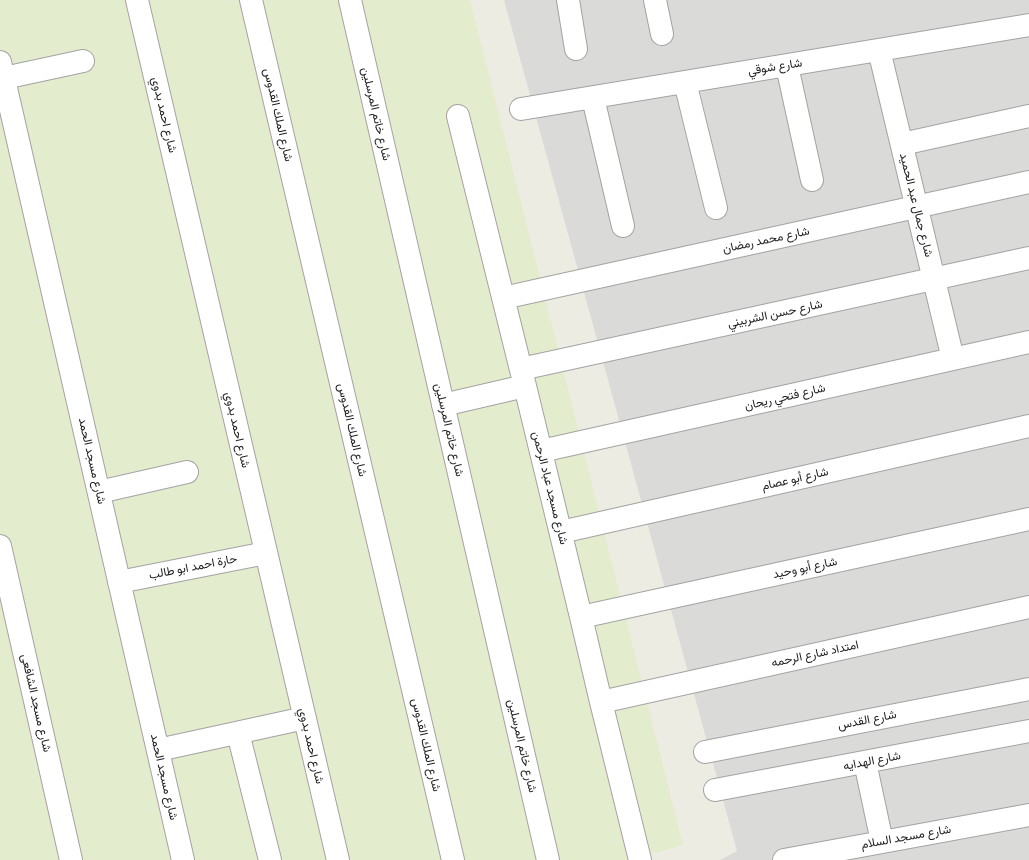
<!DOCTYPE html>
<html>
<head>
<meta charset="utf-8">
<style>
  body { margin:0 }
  canvas { display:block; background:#edece2 }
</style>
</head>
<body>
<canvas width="1029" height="860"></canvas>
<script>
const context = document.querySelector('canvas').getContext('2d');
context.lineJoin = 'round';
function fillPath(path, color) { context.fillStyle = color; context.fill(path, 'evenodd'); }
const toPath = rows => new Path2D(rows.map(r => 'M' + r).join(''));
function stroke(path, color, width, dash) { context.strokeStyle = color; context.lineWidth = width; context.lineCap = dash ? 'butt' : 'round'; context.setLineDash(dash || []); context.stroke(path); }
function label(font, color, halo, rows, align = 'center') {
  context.font = font + ' Cabin,Vazirmatn,sans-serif'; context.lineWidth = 3; context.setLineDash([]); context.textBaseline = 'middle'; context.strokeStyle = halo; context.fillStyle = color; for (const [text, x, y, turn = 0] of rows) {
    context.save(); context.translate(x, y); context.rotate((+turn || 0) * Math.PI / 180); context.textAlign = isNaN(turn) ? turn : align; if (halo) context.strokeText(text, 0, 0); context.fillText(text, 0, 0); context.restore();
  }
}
const residential = toPath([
  [504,0,1029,0,1029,860,720,860,737,851]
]);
const farmland = toPath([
  [0,0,470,0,683,845,629,860,0,860]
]);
const minor = toPath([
  [137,0,338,860],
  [251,0,453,860],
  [350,0,548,860],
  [568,0,576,49],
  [655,0,662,34],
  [879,50,953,359],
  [0,62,183,860],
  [787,66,812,180],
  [4,78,83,61],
  [685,82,716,208],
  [593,98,623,226],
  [521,109,1029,25],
  [458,116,525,386,581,617,601,702,640,860],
  [902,144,1029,116],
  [503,298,1029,182],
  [521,369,1029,258],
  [443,405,525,386],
  [541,451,1029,342],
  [99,492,187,472],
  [561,532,1029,426],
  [0,546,71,860],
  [119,582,266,553],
  [581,617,1029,519],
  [601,702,1029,607],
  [238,733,270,860],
  [158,750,305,718],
  [705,752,1029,689],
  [865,762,882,842],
  [715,790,1029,731],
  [784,860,1029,815]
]);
const streetNames = [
  ["شارع شوقي",775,67,-9],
  ["شارع خاتم المرسلين",376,114,77],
  ["شارع احمد بدوي",164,115,77],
  ["شارع الملك القدوس",278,115,77],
  ["شارع جمال عبد الحميد",916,205,76],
  ["شارع محمد رمضان",766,240,-12],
  ["شارع حسن الشربيني",775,314,-12],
  ["شارع فتحي ريحان",785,397,-13],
  ["شارع احمد بدوي",237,430,77],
  ["شارع الملك القدوس",352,430,77],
  ["شارع خاتم المرسلين",449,430,77],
  ["شارع مسجد الحمد",92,461,77],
  ["شارع أبو عصام",795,479,-13],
  ["شارع مسجد عباد الرحمن",550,488,76],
  ["حارة احمد ابو طالب",193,567,-11],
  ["شارع أبو وحيد",805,568,-12],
  ["امتداد شارع الرحمه",815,654,-12],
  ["شارع مسجد الشافعى",36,703,77],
  ["شارع القدس",867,720,-11],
  ["شارع الملك القدوس",426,745,77],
  ["شارع احمد بدوي",311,746,77],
  ["شارع خاتم المرسلين",522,746,77],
  ["شارع الهدايه",872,761,-11],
  ["شارع مسجد الحمد",164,777,77],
  ["شارع مسجد السلام",906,837,-10]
];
fillPath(residential, '#dadad9');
fillPath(farmland, '#e4ecce');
stroke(minor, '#a3a3a3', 24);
stroke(minor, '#fff', 22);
label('12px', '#1c1c1c', '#fff', streetNames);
</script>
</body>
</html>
